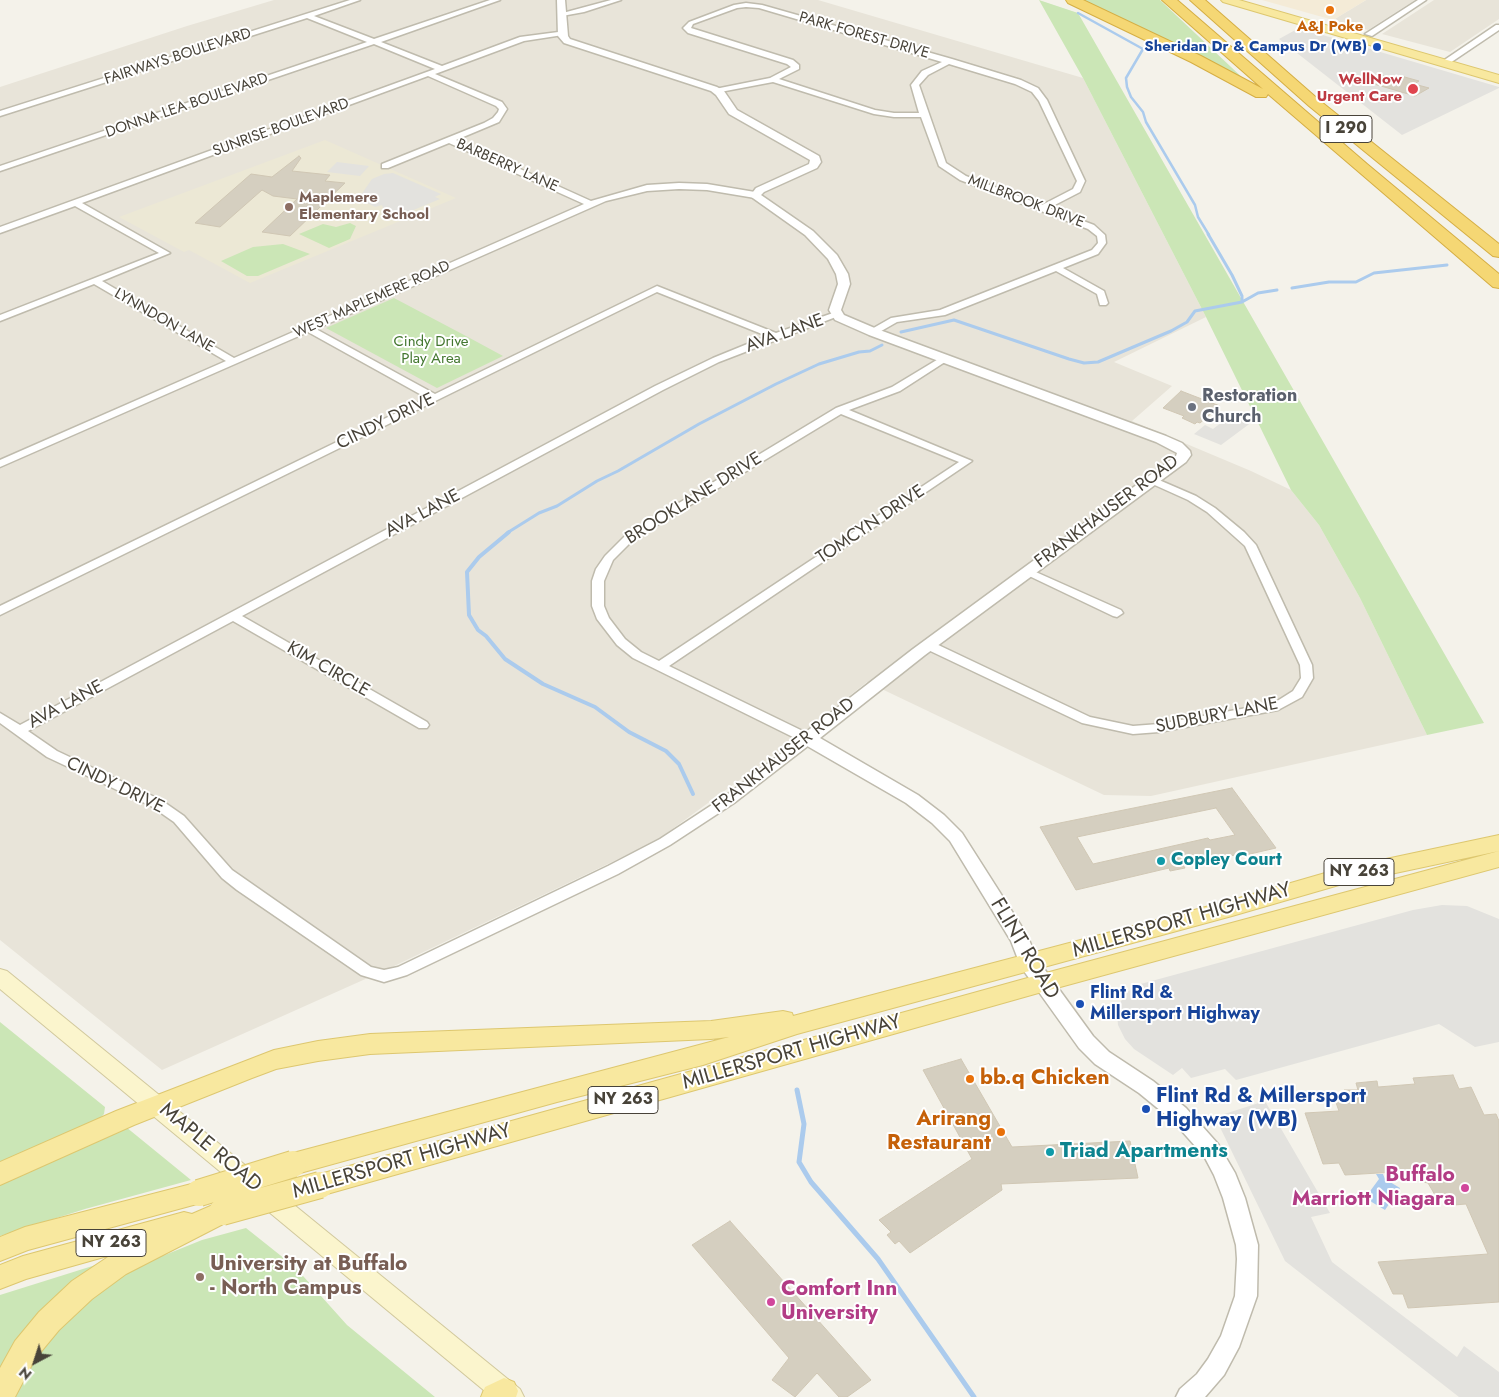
<!DOCTYPE html>
<html>
<head>
<meta charset="utf-8">
<style>
  body { margin:0 }
  #map { position:relative; width:1499px; height:1397px; overflow:hidden; background:#f4f2ea; font-family:Jost,sans-serif }
  canvas { display:block }
  .north { position:absolute; left:10px; top:1337px; width:50px; height:50px; -webkit-text-stroke:4px #fff; paint-order:stroke; rotate:220deg; font-size:14px; font-weight:700; line-height:20px; text-align:center; color:#484339 }
  .north::after { content:''; display:block; margin:auto; width:18px; height:22px; background:#484339; clip-path:polygon(50% 0,100% 100%,50% 72%,0 100%) }
</style>
</head>
<body>
<div id="map">
<canvas width="1499" height="1397"></canvas>
<div class="north">N</div>
</div>
<script>
const context = document.querySelector('canvas').getContext('2d');
context.lineJoin = 'round';
function fillPath(path, color) { context.fillStyle = color; context.fill(path, 'evenodd'); }
const toPath = rows => new Path2D(rows.map(r => 'M' + r).join(''));
function stroke(path, color, width, dash) { context.strokeStyle = color; context.lineWidth = width; context.lineCap = dash ? 'butt' : 'round'; context.setLineDash(dash || []); context.stroke(path); }
function label(font, color, halo, rows, align = 'center') {
  context.font = font + ' Jost,sans-serif'; context.lineWidth = 4; context.setLineDash([]); context.textBaseline = 'middle'; context.strokeStyle = halo; context.fillStyle = color; for (const [text, x, y, turn = 0] of rows) {
    context.save(); context.translate(x, y); context.rotate((+turn || 0) * Math.PI / 180); context.textAlign = isNaN(turn) ? turn : align; if (halo) context.strokeText(text, 0, 0); context.fillText(text, 0, 0); context.restore();
  }
}
const residential = toPath([
  [274,0,818,0,1083,78,1206,317,1114,362,1172,386,1132,421,1251,471,1291,490,1319,525,1360,598,1427,735,1151,796,1104,795,867,682,786,746,656,841,390,968,162,1070,0,940,0,87,187,26],
  [1366,0,1415,0,1368,30,1333,20],
  [1434,0,1499,0,1499,19,1450,52,1382,34]
]);
const commercial = toPath([
  [1262,0,1366,0,1333,20]
]);
const education = toPath([
  [325,140,456,198,250,283,189,250,184,252,119,217]
]);
const green = toPath([
  [1039,0,1078,13,1484,723,1427,735,1360,598,1319,525,1291,490,1206,317,1083,78],
  [1078,0,1160,0,1248,83],
  [350,223,356,226,350,239,329,248,299,234,323,224,336,227],
  [283,244,310,254,258,276,247,276,221,261,253,247],
  [394,298,466,336,503,356,437,388,326,328],
  [0,1022,105,1107,104,1114,95,1124,0,1164],
  [126,1127,191,1180,85,1209,0,1236,0,1182],
  [246,1228,295,1267,347,1325,435,1397,10,1397,44,1340,97,1290,145,1263,202,1240],
  [102,1263,0,1371,0,1295]
]);
const parking = toPath([
  [1299,28,1499,87,1499,88,1402,135,1279,39],
  [337,162,369,166,360,176,327,172],
  [393,173,441,194,435,197,440,199,399,216,384,210,382,205,375,207,361,200,366,198,361,195,372,179,384,174],
  [1229,412,1252,422,1221,445,1194,434,1205,425,1213,429,1226,419,1223,417],
  [1442,905,1467,906,1499,919,1499,1042,1475,1047,1439,1024,1236,1080,1225,1069,1191,1078,1182,1068,1173,1075,1134,1049,1125,1039,1118,1025,1117,1014,1120,1003,1126,993,1137,985,1413,910],
  [1265,1101,1330,1213,1311,1217,1332,1262,1457,1357,1464,1346,1499,1372,1499,1397,1459,1397,1285,1261,1215,1117]
]);
const water = toPath([
  [1376,1174,1383,1174,1385,1179,1400,1188,1385,1210,1365,1198,1379,1179]
]);
const streamFar3 = toPath([
  [1078,13,1143,49,1126,78,1127,87,1131,97,1143,112,1146,122,1195,205,1198,217,1209,235]
]);
const streamFar2 = toPath([
  [1208,234,1232,275,1242,296,1242,302],
  [1292,288,1329,282,1356,282,1374,273,1447,265],
  [901,332,954,320,1069,359,1084,363,1098,362,1171,331,1187,322,1195,311,1242,302,1258,293,1277,290],
  [507,533,539,513,557,506,597,481,618,471,699,424,776,384,819,364,859,352,870,351,882,345]
]);
const streamFar1 = toPath([
  [509,532,479,557,467,572,469,615,478,630,486,636,505,659,543,684,595,707,629,732,666,751,679,764,693,794]
]);
const stream = toPath([
  [797,1090,804,1124,799,1162,811,1182,878,1259,974,1397]
]);
const building = toPath([
  [1378,74,1395,79,1401,76,1419,81,1414,84,1429,88,1415,96,1364,81,1378,74],
  [299,156,301,158,292,171,330,175,325,181,345,183,290,236,262,232,297,199,273,196,262,190,220,227,195,223,251,174,272,177,299,156],
  [1181,391,1220,406,1200,423,1197,422,1195,424,1182,418,1184,416,1163,408,1181,391],
  [1232,788,1276,848,1237,857,1235,855,1183,865,1185,868,1170,871,1169,868,1076,890,1040,827,1232,788],
  [1216,808,1235,835,1210,840,1208,838,1093,864,1077,837,1216,808],
  [961,1059,1012,1147,1130,1141,1138,1178,1001,1184,1002,1190,910,1253,899,1241,895,1244,887,1235,891,1232,879,1220,972,1159,923,1070,961,1059],
  [1453,1075,1459,1089,1471,1087,1484,1115,1496,1114,1499,1121,1499,1302,1408,1308,1403,1294,1393,1294,1378,1262,1488,1254,1466,1204,1454,1205,1447,1193,1435,1195,1428,1183,1417,1181,1412,1171,1345,1175,1339,1163,1323,1164,1305,1113,1339,1111,1335,1100,1348,1099,1344,1090,1358,1090,1356,1083,1377,1081,1378,1087,1415,1084,1413,1078,1453,1075],
  [730,1221,871,1380,847,1397,839,1397,817,1373,795,1397,772,1380,789,1358,692,1245,730,1221]
]);
const minor = toPath([
  [350,0,360,0,314,16,374,39,490,0,500,0,381,42,442,66,520,37,566,31,566,35,563,35,524,41,435,74,502,102,507,109,499,122,456,140,591,201,647,185,679,183,707,184,755,192,759,195,755,198,707,190,679,189,647,191,606,201,316,329,435,394,657,286,776,333,833,313,836,312,841,315,719,362,663,390,242,616,427,722,429,725,427,728,419,728,233,621,28,731,57,751,161,800,184,816,232,870,371,967,384,970,398,967,608,866,660,839,724,797,799,740,633,658,617,645,597,619,592,606,592,581,596,569,605,556,626,535,836,408,892,387,945,355,948,356,948,360,900,391,849,410,972,461,669,666,813,736,814,739,813,742,734,803,670,845,618,874,407,975,384,982,361,975,237,890,222,878,174,822,151,806,47,757,0,723,0,713,20,725,655,386,713,358,767,336,657,292,0,615,0,606,427,398,308,332,0,467,0,460,226,361,94,284,0,321,0,315,159,253,75,206,0,233,0,227,435,69,374,44,0,171,0,166,367,42,307,18,0,116,0,111,350,0],
  [428,76,496,106,499,109,498,112,493,118,484,123,382,164,382,168,388,168,449,143,584,204,234,358,102,281,170,253,82,203,428,76],
  [841,414,959,462,659,661,641,652,625,639,609,618,604,606,604,581,613,560,634,539,841,414],
  [611,0,621,0,584,12,562,16,559,14,611,0],
  [1418,0,1426,0,1372,36,1365,34,1418,0],
  [746,3,762,5,952,59,1021,80,1038,88,1047,100,1085,181,1080,192,1049,208,1094,225,1105,235,1106,243,1098,254,1063,268,1104,291,1108,303,1106,305,1100,305,1097,294,1056,271,945,315,897,322,876,334,870,334,870,330,891,318,940,310,1092,250,1098,243,1097,236,1088,229,960,180,939,166,921,117,894,117,874,114,773,82,715,93,715,89,770,78,791,67,787,64,688,33,683,28,689,22,734,5,746,3],
  [746,7,759,8,942,62,922,71,911,85,919,113,894,113,875,110,779,79,799,69,799,65,793,60,691,28,693,24,737,8,746,7],
  [949,64,1015,84,1032,92,1039,101,1077,181,1073,189,1042,205,966,176,946,163,919,85,928,75,949,64],
  [1496,25,1499,25,1499,30,1447,65,1440,63,1496,25],
  [1152,477,1196,496,1215,508,1244,532,1256,545,1312,665,1313,678,1302,697,1278,710,1159,732,1133,734,1082,723,924,648,922,645,924,642,932,642,1090,717,1133,726,1159,724,1274,703,1293,691,1301,678,1300,665,1245,546,1207,512,1188,500,1148,482,1147,480,1152,477],
  [1029,569,1121,610,1123,613,1117,617,1113,616,1025,574,1023,572,1025,570,1029,569]
]);
const tertiary = toPath([
  [557,0,565,0,568,36,570,39,717,87,724,91,737,110,819,156,821,162,817,168,764,192,761,195,813,231,837,255,848,274,850,284,841,310,844,315,877,329,1166,436,1182,443,1190,451,1191,455,1186,462,925,655,820,738,918,795,944,815,962,833,1027,935,1037,959,1093,1036,1109,1052,1153,1081,1186,1108,1218,1144,1235,1173,1245,1198,1258,1245,1257,1296,1239,1347,1224,1375,1205,1397,1176,1397,1180,1389,1197,1374,1208,1359,1221,1336,1235,1296,1237,1259,1236,1245,1223,1198,1214,1175,1204,1156,1172,1120,1139,1093,1095,1064,1079,1048,1021,967,1011,941,950,841,932,823,906,803,802,743,800,739,802,735,913,649,1176,456,1177,453,1156,442,869,335,835,320,829,310,838,284,836,274,828,259,805,235,750,196,756,188,809,164,810,160,729,114,716,95,711,91,564,43,558,36,557,0]
]);
const secondary = toPath([
  [0,969,7,971,520,1389,524,1397,492,1397,0,989,0,969]
]);
const primary = toPath([
  [1221,0,1239,0,1499,75,1499,83,1223,2,1221,0],
  [1499,835,1499,851,1339,885,1232,916,797,1034,703,1065,557,1102,293,1175,284,1172,280,1164,284,1156,293,1153,729,1037,711,1039,370,1054,318,1061,276,1069,252,1078,134,1125,0,1185,0,1162,116,1111,274,1050,318,1041,370,1034,711,1021,783,1011,792,1013,793,1016,1232,900,1339,869,1499,835],
  [1499,851,1499,867,1042,992,320,1196,311,1193,307,1185,311,1177,320,1174,1042,974,1499,851],
  [199,1182,208,1185,212,1193,208,1201,28,1250,0,1261,0,1237,25,1227,199,1182],
  [222,1201,231,1204,235,1212,231,1220,126,1274,92,1299,59,1330,35,1359,15,1397,0,1397,0,1368,15,1341,39,1312,72,1281,111,1255,26,1279,0,1289,0,1265,23,1256,184,1212,192,1214,222,1201],
  [504,1378,514,1382,518,1391,516,1397,481,1397,485,1387,504,1378]
]);
const motorway = toPath([
  [1066,0,1083,0,1201,56,1263,89,1162,0,1177,0,1367,164,1499,274,1499,288,1493,287,1268,94,1266,97,1256,97,1191,62,1068,3,1066,0],
  [1190,0,1205,0,1319,100,1499,244,1499,257,1493,256,1309,106,1190,0]
]);
const primaryBridge = toPath([
  [199,1193,293,1164],
  [222,1212,320,1185]
]);
const markers = [
  [1330,10,5,"#e8710a"],
  [1377,47,5,"#1a4fb4"],
  [1413,89,6,"#e0444e"],
  [289,207,5,"#8d6e63"],
  [1192,407,5,"#6b7280"],
  [1161,861,5,"#0f9aa8"],
  [1080,1004,5,"#1a4fb4"],
  [970,1079,5,"#e8710a"],
  [1146,1109,5,"#1a4fb4"],
  [1001,1132,5,"#e8710a"],
  [1050,1152,5,"#0f9aa8"],
  [1465,1188,5,"#d1479c"],
  [200,1277,5,"#8d6e63"],
  [771,1302,5,"#d1479c"]
];
const farFoodnames = [
  ["A&J Poke",1330,27]
];
const farStreetnames = [
  ["PARK FOREST DRIVE",864,36,16],
  ["FAIRWAYS BOULEVARD",178,57,-18],
  ["DONNA LEA BOULEVARD",187,106,-19],
  ["SUNRISE BOULEVARD",281,128,-20],
  ["BARBERRY LANE",507,166,24],
  ["MILLBROOK DRIVE",1026,202,21],
  ["WEST MAPLEMERE ROAD",372,300,-24],
  ["LYNNDON LANE",164,321,30]
];
const farTransitnames = [
  ["Sheridan Dr & Campus Dr (WB)",1367,47]
];
const farHealthnames = [
  ["WellNow",1402,80],
  ["Urgent Care",1402,97]
];
const farEducationnames = [
  ["Maplemere",299,198],
  ["Elementary School",299,215]
];
const farParknames = [
  ["Cindy Drive",431,342],
  ["Play Area",431,359]
];
const shields = [
  [1346,129,52],
  [1359,872,70],
  [623,1100,70],
  [111,1243,70]
];
const shieldNames = [
  ["I 290",1346,129],
  ["NY 263",1359,872],
  ["NY 263",623,1100],
  ["NY 263",111,1243]
];
const streetNames = [
  ["AVA LANE",785,334,-20],
  ["CINDY DRIVE",386,422,-26],
  ["BROOKLANE DRIVE",694,499,-32],
  ["FRANKHAUSER ROAD",1107,512,-37],
  ["AVA LANE",423,514,-28],
  ["TOMCYN DRIVE",871,525,-34],
  ["KIM CIRCLE",328,670,30],
  ["AVA LANE",66,705,-28],
  ["SUDBURY LANE",1217,716,-11],
  ["FRANKHAUSER ROAD",784,756,-38],
  ["CINDY DRIVE",115,786,26]
];
const worshipNames = [
  ["Restoration",1202,397],
  ["Church",1202,418]
];
const cultureNames = [
  ["Copley Court",1171,861]
];
const transitNames = [
  ["Flint Rd &",1090,994],
  ["Millersport Highway",1090,1015]
];
const nearStreetnames = [
  ["MILLERSPORT HIGHWAY",1182,921,-16],
  ["FLINT ROAD",1024,949,59],
  ["MILLERSPORT HIGHWAY",792,1053,-16],
  ["MAPLE ROAD",210,1148,40],
  ["MILLERSPORT HIGHWAY",402,1162,-16]
];
const nearFoodnames = [
  ["bb.q Chicken",980,1079],
  ["Arirang",991,1120,"right"],
  ["Restaurant",991,1144,"right"]
];
const nearTransitnames = [
  ["Flint Rd & Millersport",1156,1097],
  ["Highway (WB)",1156,1121]
];
const nearCulturenames = [
  ["Triad Apartments",1060,1152]
];
const nearHotelnames = [
  ["Buffalo",1455,1176],
  ["Marriott Niagara",1455,1200],
  ["Comfort Inn",781,1290,"left"],
  ["University",781,1314,"left"]
];
const nearEducationnames = [
  ["University at Buffalo",210,1265],
  ["- North Campus",210,1289]
];
fillPath(residential, '#e8e4d9');
fillPath(commercial, '#f4ebd7');
fillPath(education, '#ece8d5');
fillPath(green, '#cbe6b6');
fillPath(parking, '#e3e2de');
fillPath(water, '#abcbed');
stroke(streamFar3, '#abcbed', 2.5);
stroke(streamFar2, '#abcbed', 3);
stroke(streamFar1, '#abcbed', 4);
stroke(stream, '#abcbed', 5);
fillPath(building, '#d5cfc0');
stroke(building, '#d0c7b4', 1);
stroke(minor, '#bfbbad', 3);
stroke(tertiary, '#bfbbad', 3);
stroke(secondary, '#d1c89c', 2);
stroke(primary, '#ddc76f', 2);
stroke(motorway, '#d5ae44', 2);
fillPath(minor, '#fff');
fillPath(tertiary, '#fff');
fillPath(secondary, '#fbf5cd');
fillPath(primary, '#f8e89f');
fillPath(motorway, '#f5d774');
stroke(primaryBridge, '#ddc76f', 28, []);
stroke(primaryBridge, '#f8e89f', 26);
for (const [x, y, r, color] of markers) { const dot = new Path2D(); dot.arc(x, y, r, 0, 2 * Math.PI); context.fillStyle = color; context.fill(dot); stroke(dot, '#fff', 2); }
label('bold 15px', '#c56008', '#fff', farFoodnames);
label('15px', '#484339', '#fff', farStreetnames);
label('bold 15px', '#164399', '#fff', farTransitnames, 'right');
label('bold 15px', '#be3a42', '#fff', farHealthnames, 'right');
label('bold 15px', '#785e54', '#fff', farEducationnames, 'left');
label('15px', '#43772f', '#fff', farParknames);
for (const [x, y, w] of shields) { const box = new Path2D(); box.roundRect(x - w / 2, y - 13.5, w, 27, 4); context.fillStyle = '#fff'; context.fill(box); stroke(box, '#484339', 1); }
label('bold 16px', '#484339', null, shieldNames);
label('18px', '#484339', '#fff', streetNames);
label('bold 18px', '#5b616d', '#fff', worshipNames, 'left');
label('bold 18px', '#0d838f', '#fff', cultureNames, 'left');
label('bold 18px', '#164399', '#fff', transitNames, 'left');
label('21px', '#484339', '#fff', nearStreetnames);
label('bold 21px', '#c56008', '#fff', nearFoodnames, 'left');
label('bold 21px', '#164399', '#fff', nearTransitnames, 'left');
label('bold 21px', '#0d838f', '#fff', nearCulturenames, 'left');
label('bold 21px', '#b23c85', '#fff', nearHotelnames, 'right');
label('bold 21px', '#785e54', '#fff', nearEducationnames, 'left');
</script>
</body>
</html>
